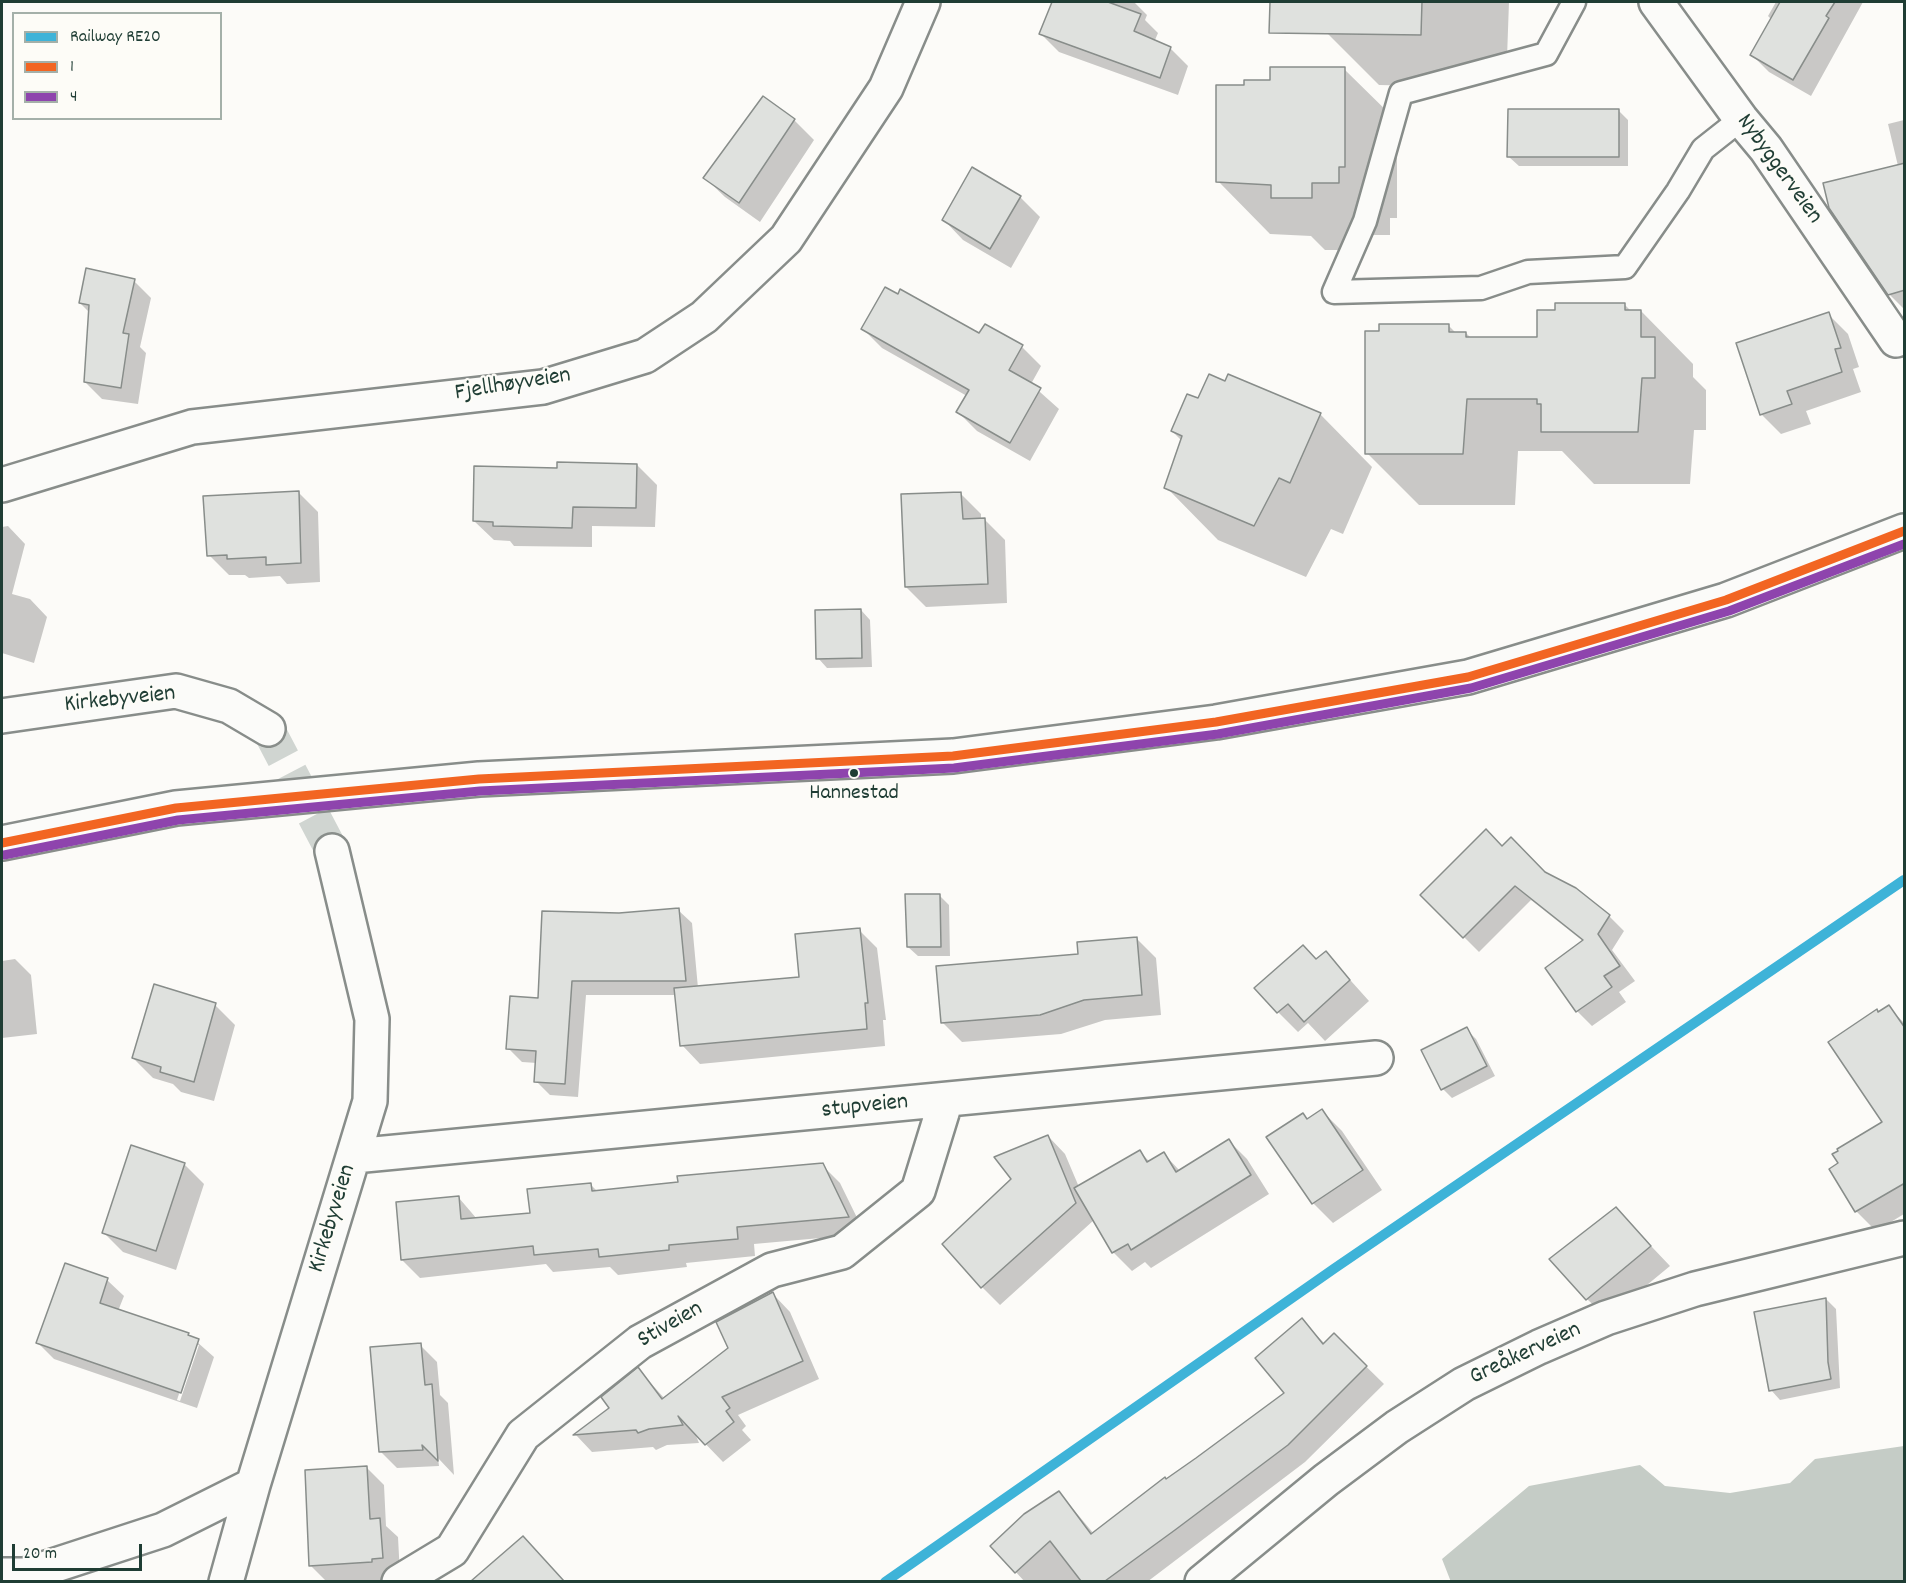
<!DOCTYPE html>
<html>
<head>
<meta charset="utf-8">
<style>
  body { margin:0 }
  #map { position:relative; width:1906px; height:1583px; overflow:hidden; background:#fcfbf8; font-family:Dekko,sans-serif }
  canvas { display:block }
  .frame { position:absolute; inset:0; border:3px solid #1f3d34; pointer-events:none }
  .legend { position:absolute; left:12px; top:12px; width:210px; height:108px; box-sizing:border-box; background:#fdfcf7; border:2px solid #a4b0a9; margin:0; padding:8px 10px; list-style:none; font-size:18px; color:#1f3d34 }
  .legend li { display:flex; align-items:center; gap:12px; height:30px }
  .legend b { width:30px; border:2px solid #a4b0a9 }
  .scale { position:absolute; left:12px; top:1544px; width:130px; height:27px; box-sizing:border-box; border:3px solid #1f3d34; border-top:0; padding-left:8px; font-size:18px; line-height:21px; white-space:nowrap; color:#1f3d34; -webkit-text-stroke:4px #fdfcf7; paint-order:stroke }
</style>
</head>
<body>
<div id="map">
<canvas width="1906" height="1583"></canvas>
<div class="frame"></div>
<ul class="legend">
<li><b style="height:8px;background:#3eb3d8"></b>Railway RE20</li>
<li><b style="height:8px;background:#f26522"></b>1</li>
<li><b style="height:8px;background:#8e44ad"></b>4</li>
</ul>
<div class="scale">20 m</div>
</div>
<script>
const context = document.querySelector('canvas').getContext('2d');
context.lineJoin = 'round';
function fillPath(path, color) { context.fillStyle = color; context.fill(path, 'evenodd'); }
const toPath = rows => new Path2D(rows.map(r => 'M' + r).join(''));
function stroke(path, color, width, dash) { context.strokeStyle = color; context.lineWidth = width; context.lineCap = dash ? 'butt' : 'round'; context.setLineDash(dash || []); context.stroke(path); }
function label(font, color, halo, rows, align = 'center') {
  context.font = font + ' Dekko,sans-serif'; context.lineWidth = 4.5; context.setLineDash([]); context.textBaseline = 'middle'; context.strokeStyle = halo; context.fillStyle = color; for (const [text, x, y, turn = 0] of rows) {
    context.save(); context.translate(x, y); context.rotate((+turn || 0) * Math.PI / 180); context.textAlign = isNaN(turn) ? turn : align; if (halo) context.strokeText(text, 0, 0); context.fillText(text, 0, 0); context.restore();
  }
}
const water = toPath([
  [1904,1446,1904,1581,1451,1582,1442,1559,1529,1486,1640,1465,1665,1486,1730,1493,1790,1483,1815,1459]
]);
const shadow = toPath([
  [1052,2,1134,2,1147,15,1145,20,1158,33,1155,40,1170,48,1188,66,1178,95,1059,52,1041,34],
  [1328,2,1509,2,1507,58,1473,74,1473,87,1379,85,1327,33],
  [1776,2,1863,2,1811,96,1769,72,1752,55,1772,20,1768,16],
  [1344,69,1397,121,1397,218,1390,218,1390,235,1364,235,1364,250,1325,250,1311,236,1270,234,1218,181,1245,86],
  [1618,110,1628,120,1628,166,1519,166,1509,157],
  [794,120,814,140,760,222,725,197,705,178],
  [1904,120,1904,309,1889,294,1898,166,1888,124],
  [1020,197,1040,217,1011,268,963,240,944,220],
  [134,281,151,298,140,347,146,353,138,404,102,399,85,382,90,313,80,303],
  [1624,304,1631,311,1641,311,1693,364,1693,377,1706,390,1706,430,1694,430,1690,484,1594,484,1562,451,1518,451,1515,505,1419,505,1367,453,1449,326,1456,333,1466,333,1471,338,1538,338,1556,311],
  [1828,314,1848,334,1859,367,1853,369,1861,392,1806,411,1811,424,1781,434,1761,414],
  [985,326,1022,347,1041,366,1031,384,1059,409,1030,461,977,431,958,412,967,396,882,348,863,329,979,335],
  [1199,400,1320,414,1372,467,1343,534,1331,529,1306,577,1218,540,1166,487,1182,441,1172,431],
  [637,465,657,485,655,527,592,526,592,547,514,546,510,541,494,540,474,521,559,470],
  [298,492,318,512,320,582,287,584,280,576,249,578,245,575,229,575,209,555],
  [961,494,981,514,981,520,985,520,1005,540,1007,603,926,607,906,587],
  [8,526,25,544,12,594,30,599,47,617,34,663,2,653,2,527],
  [861,610,870,620,872,667,827,668,818,658],
  [1502,848,1609,916,1624,931,1612,950,1635,981,1619,992,1626,1002,1592,1026,1577,1011,1584,942,1531,900,1479,952,1422,895],
  [939,895,949,905,950,956,918,956,908,947],
  [678,910,692,923,698,988,800,978,859,930,877,948,886,1020,883,1020,885,1046,700,1064,682,1045,677,995,586,995,578,1097,550,1095,536,1081,537,1063,522,1062,508,1048,540,1000,619,915],
  [1136,938,1156,958,1161,1015,1105,1020,1061,1034,962,1042,942,1022,1079,955],
  [1326,953,1369,1001,1325,1041,1308,1023,1298,1032,1278,1012,1317,960],
  [15,959,31,975,37,1034,2,1038,2,961],
  [215,1005,235,1025,214,1101,181,1092,173,1084,153,1078,133,1058],
  [1889,1007,1904,1023,1904,1214,1876,1231,1856,1211,1840,1164,1884,1122,1879,1014],
  [1466,1029,1476,1039,1495,1076,1452,1098,1443,1089],
  [1322,1111,1342,1131,1382,1190,1333,1223,1313,1203,1308,1120],
  [1048,1136,1065,1154,1079,1187,1140,1152,1150,1162,1164,1154,1180,1171,1229,1141,1247,1159,1269,1194,1151,1268,1145,1262,1132,1271,1113,1252,1094,1220,1000,1305,982,1287,1013,1179],
  [184,1164,204,1184,176,1270,123,1252,103,1232],
  [822,1165,840,1183,865,1234,754,1244,755,1256,686,1263,687,1267,618,1275,610,1267,553,1272,546,1264,420,1278,402,1260,459,1198,477,1219,531,1214,590,1184,598,1192],
  [1616,1209,1670,1266,1607,1318,1587,1299],
  [66,1265,107,1280,124,1296,118,1311,188,1334,214,1357,197,1408,54,1359,38,1343],
  [195,1345,199,1345,180,1401,177,1400],
  [773,1294,790,1312,819,1379,738,1415,746,1426,742,1430,751,1440,723,1462,695,1433,699,1443,667,1445,656,1450,653,1447,592,1452,576,1435,611,1408,638,1369,665,1399,729,1348],
  [1826,1299,1836,1309,1840,1388,1780,1400,1771,1390],
  [1302,1320,1325,1344,1334,1335,1384,1384,1305,1462,1147,1582,1025,1582,992,1546,1059,1492,1094,1534,1166,1481,1286,1393],
  [420,1345,437,1362,440,1395,448,1403,454,1475,438,1458,439,1466,397,1468,380,1451],
  [366,1467,384,1485,386,1526,398,1537,400,1575,389,1580,327,1582,310,1565],
  [516,1544,548,1564,564,1582,474,1582]
]);
const building = toPath([
  [1052,2,1108,2,1141,14,1134,31,1171,47,1160,78,1039,34,1052,2],
  [1270,2,1422,2,1421,35,1269,33,1270,2],
  [1780,2,1835,2,1826,16,1829,18,1793,80,1750,55,1780,2],
  [1270,67,1345,67,1345,167,1339,167,1339,183,1312,183,1312,198,1271,198,1271,185,1216,182,1216,85,1244,85,1244,80,1270,80,1270,67],
  [763,96,795,119,739,203,703,178,763,96],
  [1508,109,1619,109,1619,157,1507,157,1508,109],
  [1905,163,1905,290,1888,295,1829,208,1823,183,1905,163],
  [972,167,1021,196,990,249,942,220,972,167],
  [86,268,135,279,123,333,129,334,121,388,84,382,89,305,79,303,86,268],
  [885,287,898,294,900,289,979,333,985,324,1023,345,1009,370,1041,388,1010,443,956,412,969,390,861,329,885,287],
  [1555,303,1625,303,1625,310,1641,310,1641,337,1655,337,1655,378,1642,378,1638,432,1541,432,1541,404,1537,404,1537,399,1467,399,1463,454,1365,454,1365,331,1379,331,1379,324,1449,324,1449,332,1466,332,1466,337,1537,337,1537,310,1555,310,1555,303],
  [1829,312,1841,348,1835,349,1842,372,1787,391,1792,404,1760,415,1736,343,1829,312],
  [1209,374,1225,381,1228,374,1321,413,1290,483,1279,478,1254,526,1164,488,1182,436,1171,431,1187,394,1198,398,1209,374],
  [557,462,637,464,636,508,573,507,572,528,493,526,493,522,473,521,474,466,557,468,557,462],
  [299,491,301,563,266,565,266,557,227,559,227,555,207,556,203,496,299,491],
  [961,492,963,519,985,518,988,584,905,587,901,494,961,492],
  [861,609,862,658,816,659,815,610,861,609],
  [1486,829,1502,846,1511,837,1545,872,1576,888,1610,915,1598,934,1620,966,1604,976,1612,987,1576,1012,1545,968,1583,940,1515,886,1463,938,1420,895,1486,829],
  [905,894,940,894,941,947,907,947,905,894],
  [679,908,686,981,572,981,565,1084,534,1082,536,1051,506,1049,510,996,538,998,542,911,619,913,679,908],
  [860,928,868,1003,865,1003,867,1029,680,1046,674,988,799,977,795,934,860,928],
  [1137,937,1142,995,1084,1000,1040,1015,941,1023,936,966,1078,954,1077,942,1137,937],
  [1303,945,1316,959,1326,951,1350,980,1304,1022,1288,1004,1277,1013,1254,988,1303,945],
  [154,984,216,1003,194,1082,160,1072,161,1067,132,1058,154,984],
  [1889,1005,1905,1028,1905,1183,1855,1212,1829,1169,1838,1163,1832,1154,1838,1151,1837,1149,1882,1122,1828,1042,1877,1009,1878,1012,1889,1005],
  [1467,1027,1487,1066,1441,1090,1421,1050,1467,1027],
  [1322,1109,1363,1170,1312,1204,1266,1137,1303,1113,1307,1119,1322,1109],
  [1048,1135,1076,1203,981,1288,942,1244,1011,1179,994,1157,1048,1135],
  [1229,1139,1251,1175,1131,1250,1128,1244,1112,1253,1074,1188,1140,1150,1147,1162,1164,1152,1176,1172,1229,1139],
  [131,1145,185,1163,156,1251,102,1233,131,1145],
  [823,1163,849,1217,737,1227,738,1239,669,1245,669,1250,599,1257,598,1249,534,1255,533,1246,401,1260,396,1202,459,1196,461,1219,530,1213,527,1189,591,1183,592,1191,678,1182,677,1176,823,1163],
  [1616,1207,1651,1246,1586,1300,1549,1259,1616,1207],
  [65,1263,108,1278,100,1303,189,1333,188,1335,199,1339,181,1393,36,1343,65,1263],
  [773,1292,803,1361,722,1397,730,1408,726,1411,734,1422,705,1445,678,1416,683,1425,649,1429,638,1433,636,1430,573,1435,609,1408,601,1397,638,1367,662,1399,728,1348,716,1322,773,1292],
  [1826,1298,1828,1362,1831,1379,1769,1391,1754,1312,1826,1298],
  [1302,1318,1323,1344,1334,1333,1367,1366,1288,1445,1175,1530,1105,1581,1081,1581,1050,1541,1015,1573,990,1546,1024,1514,1059,1491,1091,1534,1165,1477,1166,1479,1196,1458,1284,1393,1255,1358,1302,1318],
  [421,1343,425,1385,432,1384,438,1461,422,1445,423,1450,379,1452,370,1347,421,1343],
  [367,1466,370,1519,380,1518,383,1558,372,1559,372,1562,309,1566,305,1470,367,1466],
  [523,1536,564,1581,471,1581,523,1536]
]);
const streetTunnel = toPath([
  [268,729,332,851]
]);
const lane = toPath([
  [1574,2,1546,54,1401,93,1365,221,1334,292,1481,288,1528,272,1625,267,1678,191,1703,149,1741,119]
]);
const street = toPath([
  [1656,2,1741,119,1766,149,1896,340],
  [2,485,192,427,543,387,645,356,704,317,786,239,886,88,923,2],
  [2,716,176,691,229,706,268,729],
  [354,1156,1376,1058],
  [2,1575,25,1575,163,1530,253,1485],
  [226,1582,253,1485,370,1101,372,1019,332,851],
  [399,1582,452,1550,523,1435,640,1342,772,1270,842,1252,918,1191,946,1100]
]);
const secondary = toPath([
  [1202,1582,1326,1480,1397,1427,1464,1384,1539,1347,1606,1318,1695,1289,1904,1238]
]);
const primary = toPath([
  [2,843,176,808,479,779,953,756,1216,722,1468,677,1726,600,1904,531]
]);
const bus1 = toPath([
  [2,843,176,808,479,779,953,756,1216,722,1468,677,1726,600,1904,531]
]);
const bus2 = toPath([
  [4,855,178,820,480,791,954,768,1218,734,1471,688,1729,611,1904,544]
]);
const rail1 = toPath([
  [885,1582,1335,1268,1904,880]
]);
const markers = [
  [854,773,5,"#1f3d34"]
];
const busNames = [
  ["Hannestad",854,795]
];
const streetNames = [
  ["Nybyggerveien",1778,170,54],
  ["Fjellhøyveien",513,386,-9],
  ["Kirkebyveien",120,701,-6],
  ["stupveien",865,1108,-6],
  ["Kirkebyveien",334,1219,-73],
  ["Stiveien",671,1326,-30],
  ["Greåkerveien",1526,1355,-25]
];
fillPath(water, '#c5ccc6');
fillPath(shadow, '#0003');
fillPath(building, '#dfe1de');
stroke(building, '#888d8a', 1.5);
stroke(streetTunnel, '#d0d5d1', 33, [33, 16]);
stroke(lane, '#888d8a', 27);
stroke(street, '#888d8a', 38);
stroke(secondary, '#888d8a', 38);
stroke(primary, '#888d8a', 38);
stroke(lane, '#fbfbf9', 22);
stroke(street, '#fbfbf9', 33);
stroke(secondary, '#fbfbf9', 33);
stroke(primary, '#fbfbf9', 33);
stroke(bus1, '#f26522', 9);
stroke(bus2, '#8e44ad', 9);
stroke(rail1, '#3eb3d8', 10);
for (const [x, y, r, color] of markers) { const dot = new Path2D(); dot.arc(x, y, r, 0, 2 * Math.PI); context.fillStyle = color; context.fill(dot); stroke(dot, '#fdfcf7', 2); }
label('22px', '#1f3d34', '#fdfcf7', busNames);
label('24px', '#1f3d34', '#fdfcf7', streetNames);
</script>
</body>
</html>
